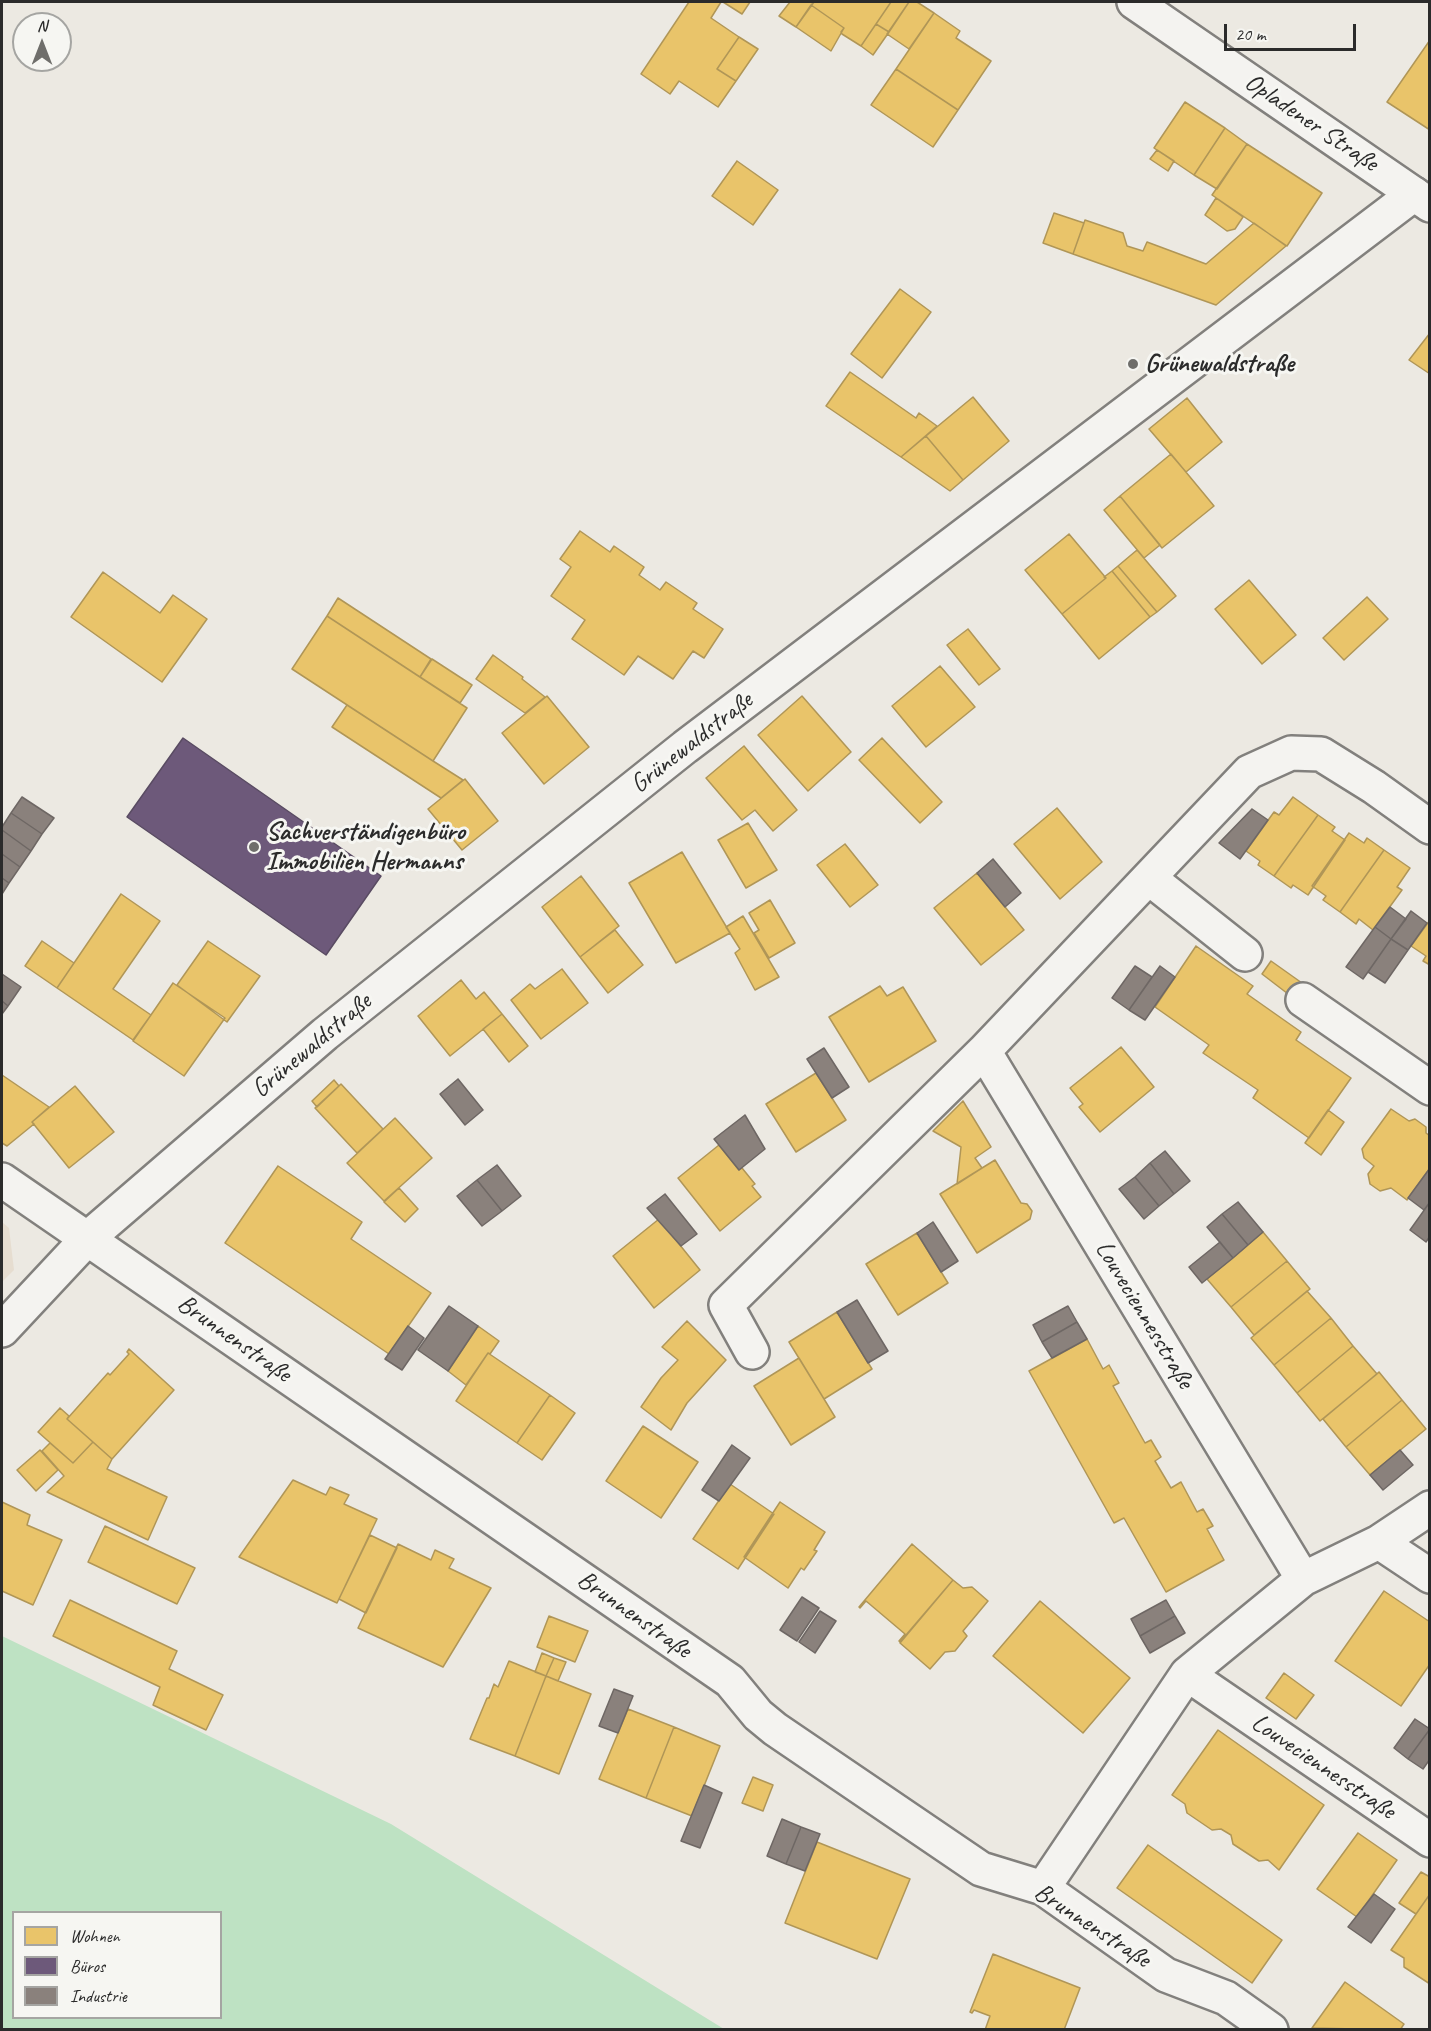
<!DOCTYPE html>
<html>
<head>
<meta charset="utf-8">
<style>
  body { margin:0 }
  #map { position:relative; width:1431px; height:2031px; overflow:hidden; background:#ece9e2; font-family:Caveat,sans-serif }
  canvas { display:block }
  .frame { position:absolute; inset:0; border:3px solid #2b2b2b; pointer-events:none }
  .legend { position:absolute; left:12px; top:1911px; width:210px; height:108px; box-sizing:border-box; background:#f6f6f2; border:2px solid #a5a5a2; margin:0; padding:8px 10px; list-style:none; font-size:18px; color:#2b2b2b }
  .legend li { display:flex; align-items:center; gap:12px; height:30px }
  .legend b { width:30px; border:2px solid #a5a5a2 }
  .north { position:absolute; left:12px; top:12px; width:60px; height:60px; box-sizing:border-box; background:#f6f6f2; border:2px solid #a5a5a2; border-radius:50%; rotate:0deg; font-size:16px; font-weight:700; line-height:24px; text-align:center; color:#2b2b2b }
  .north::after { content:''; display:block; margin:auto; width:21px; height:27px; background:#6f6e6b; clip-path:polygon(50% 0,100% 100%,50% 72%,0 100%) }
  .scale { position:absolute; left:1224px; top:24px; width:132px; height:27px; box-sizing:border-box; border:3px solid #2b2b2b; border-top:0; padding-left:8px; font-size:18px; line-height:21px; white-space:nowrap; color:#2b2b2b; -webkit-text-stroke:4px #f6f6f2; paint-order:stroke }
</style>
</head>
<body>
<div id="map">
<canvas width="1431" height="2031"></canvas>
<div class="frame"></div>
<ul class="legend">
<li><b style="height:16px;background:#e9c46a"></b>Wohnen</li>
<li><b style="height:16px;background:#6d597a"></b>Büros</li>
<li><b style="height:16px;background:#8a817c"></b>Industrie</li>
</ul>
<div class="north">N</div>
<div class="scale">20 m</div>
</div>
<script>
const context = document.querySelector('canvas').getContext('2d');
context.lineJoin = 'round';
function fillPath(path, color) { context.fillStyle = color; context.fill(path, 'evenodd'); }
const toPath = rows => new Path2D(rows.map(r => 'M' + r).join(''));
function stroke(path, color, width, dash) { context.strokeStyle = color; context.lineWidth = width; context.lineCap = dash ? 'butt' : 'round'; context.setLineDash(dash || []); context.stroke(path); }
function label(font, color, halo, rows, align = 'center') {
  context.font = font + ' Caveat,sans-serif'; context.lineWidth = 6; context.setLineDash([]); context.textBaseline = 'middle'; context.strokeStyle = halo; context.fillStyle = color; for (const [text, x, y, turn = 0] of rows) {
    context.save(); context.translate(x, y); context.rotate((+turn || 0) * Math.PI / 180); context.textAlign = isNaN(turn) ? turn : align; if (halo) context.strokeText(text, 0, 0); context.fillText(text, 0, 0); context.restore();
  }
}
const built = toPath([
  [2,1222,9,1228,14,1270,2,1282]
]);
const green = toPath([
  [2,1636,391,1824,724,2029,2,2029],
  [14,1912,220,1912,220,2018,14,2018]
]);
const homes = toPath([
  [689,2,721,2,711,18,739,37,717,69,736,81,718,107,679,81,670,94,641,74,689,2],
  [723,2,750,2,742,14,723,2],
  [790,2,814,2,796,27,779,16,790,2],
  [814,2,891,2,861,46,842,34,841,32,844,28,811,5,814,2],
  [891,2,909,2,889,32,876,24,891,2],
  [909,2,917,2,934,13,909,49,887,34,909,2],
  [811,5,844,28,831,51,796,27,811,5],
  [934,13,960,31,956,38,991,61,958,110,896,69,934,13],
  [876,24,889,32,873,55,861,46,876,24],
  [739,37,758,49,736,81,717,69,739,37],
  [1430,40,1430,130,1387,102,1430,40],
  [896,69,958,110,933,147,871,105,896,69],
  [1185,102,1225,128,1194,175,1154,148,1185,102],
  [1225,128,1247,144,1217,189,1194,175,1225,128],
  [1247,144,1322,193,1287,246,1212,195,1247,144],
  [1157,150,1174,161,1168,171,1150,159,1157,150],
  [737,161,778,190,753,225,712,196,737,161],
  [1216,198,1243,217,1235,229,1227,231,1205,215,1216,198],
  [1054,213,1084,223,1073,254,1043,243,1054,213],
  [1085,220,1123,233,1127,246,1143,251,1147,242,1206,264,1254,223,1286,246,1216,305,1073,254,1085,220],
  [900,289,931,312,882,378,851,354,900,289],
  [1430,333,1430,374,1409,360,1430,333],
  [850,372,916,418,919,413,937,426,901,457,895,453,826,406,850,372],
  [973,397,1009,441,963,480,926,436,973,397],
  [1187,398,1222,442,1186,472,1149,429,1187,398],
  [926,436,963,480,950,491,901,457,926,436],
  [1171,454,1214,506,1162,548,1120,496,1171,454],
  [1120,496,1160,545,1144,558,1104,510,1120,496],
  [580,531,610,552,614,546,644,567,639,575,660,590,666,582,697,603,693,609,723,629,704,658,693,651,673,679,638,656,624,675,572,639,585,620,551,596,571,567,560,559,580,531],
  [1069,534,1106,578,1062,614,1025,570,1069,534],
  [1137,550,1176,596,1157,612,1118,566,1137,550],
  [1118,566,1157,612,1150,617,1112,571,1118,566],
  [1112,571,1150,617,1099,659,1062,614,1106,578,1104,577,1112,571],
  [103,572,160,613,173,595,207,619,162,682,71,617,103,572],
  [1249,580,1296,635,1262,664,1215,609,1249,580],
  [1367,597,1388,619,1344,660,1323,638,1367,597],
  [338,598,431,659,420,677,327,616,338,598],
  [327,616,467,708,433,761,292,669,327,616],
  [968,629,1000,669,979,685,947,645,968,629],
  [493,655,523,677,522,679,545,697,525,713,476,679,493,655],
  [432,659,472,685,460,703,420,677,432,659],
  [940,666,975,707,926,747,892,706,940,666],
  [547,696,589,747,544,784,502,733,547,696],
  [802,696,851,752,808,791,758,735,802,696],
  [347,705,433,761,463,780,441,798,332,727,347,705],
  [882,738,942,802,920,823,859,760,882,738],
  [744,746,797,810,773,831,755,810,742,820,706,778,744,746],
  [465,779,498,821,462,850,428,809,465,779],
  [1293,797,1318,815,1274,876,1258,865,1260,861,1246,851,1274,812,1279,815,1293,797],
  [1057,808,1102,862,1060,899,1014,844,1057,808],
  [1318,815,1335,827,1332,831,1345,840,1308,895,1293,885,1291,888,1274,876,1318,815],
  [748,823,777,870,746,888,718,840,748,823],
  [1349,833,1364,843,1367,838,1384,850,1340,912,1323,900,1326,896,1312,886,1349,833],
  [845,844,878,885,850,907,817,865,845,844],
  [1384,850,1410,868,1397,887,1402,890,1373,930,1359,919,1356,924,1340,912,1384,850],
  [682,852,730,933,676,963,629,883,682,852],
  [977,873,1024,930,981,965,934,908,977,873],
  [581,876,619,926,580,957,542,907,581,876],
  [121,894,160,921,113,989,151,1015,133,1040,57,988,121,894],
  [770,900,795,943,769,958,754,933,759,930,749,913,770,900],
  [743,916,779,977,755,990,735,953,740,949,726,927,743,916],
  [1430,920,1430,965,1423,961,1426,956,1411,946,1430,920],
  [615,930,643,965,608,993,580,957,615,930],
  [42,941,74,963,57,988,25,966,42,941],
  [208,941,260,976,227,1022,177,985,208,941],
  [1196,946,1253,986,1247,994,1301,1032,1296,1040,1351,1078,1309,1138,1253,1098,1258,1090,1203,1053,1209,1045,1155,1007,1196,946],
  [1271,961,1302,983,1292,997,1262,974,1271,961],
  [562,969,588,1003,541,1039,511,1000,530,984,535,989,562,969],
  [461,980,476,999,484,992,502,1014,450,1056,418,1016,461,980],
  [173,983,225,1018,184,1076,133,1041,173,983],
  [880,986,887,996,903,987,936,1041,869,1082,829,1017,880,986],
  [502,1014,528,1046,509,1062,483,1029,502,1014],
  [1121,1047,1154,1087,1100,1132,1079,1107,1083,1104,1070,1088,1121,1047],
  [816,1073,846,1120,796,1152,766,1104,816,1073],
  [2,1075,49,1107,32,1122,34,1124,7,1146,2,1143,2,1075],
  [334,1080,339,1086,317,1107,312,1101,334,1080],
  [341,1084,383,1129,357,1153,315,1108,341,1084],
  [75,1086,114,1132,69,1168,32,1122,75,1086],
  [963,1101,991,1147,975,1158,982,1168,957,1184,961,1147,933,1131,963,1101],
  [1391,1109,1409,1121,1415,1119,1426,1127,1426,1133,1430,1136,1430,1168,1407,1200,1391,1188,1380,1191,1370,1184,1368,1174,1374,1166,1364,1158,1362,1149,1391,1109],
  [1328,1110,1344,1122,1321,1155,1305,1143,1328,1110],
  [395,1118,432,1158,384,1201,347,1163,395,1118],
  [719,1145,739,1170,742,1168,755,1184,752,1186,761,1197,720,1231,678,1178,719,1145],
  [995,1160,1021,1203,1027,1204,1032,1211,1030,1219,977,1253,940,1194,995,1160],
  [278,1166,362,1222,351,1239,431,1293,389,1354,225,1243,278,1166],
  [399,1188,418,1209,405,1222,384,1202,399,1188],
  [659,1219,700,1270,654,1308,613,1256,659,1219],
  [1263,1232,1287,1261,1231,1307,1207,1279,1263,1232],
  [917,1233,948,1283,898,1315,866,1264,917,1233],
  [1287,1261,1310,1289,1254,1335,1231,1307,1287,1261],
  [1307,1291,1331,1318,1274,1365,1251,1338,1307,1291],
  [837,1312,872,1369,824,1399,789,1342,837,1312],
  [1331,1318,1353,1346,1297,1393,1274,1365,1331,1318],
  [687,1321,726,1360,687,1403,671,1430,641,1407,661,1378,678,1360,662,1347,687,1321],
  [478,1326,499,1341,490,1354,488,1353,466,1385,448,1371,478,1326],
  [1087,1339,1103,1369,1109,1365,1119,1383,1113,1386,1145,1443,1151,1440,1161,1457,1155,1461,1171,1488,1181,1482,1197,1512,1203,1509,1213,1526,1207,1529,1224,1560,1166,1592,1124,1518,1114,1523,1029,1371,1087,1339],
  [1353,1346,1377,1374,1320,1421,1297,1393,1353,1346],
  [129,1349,174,1390,112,1459,67,1419,108,1373,110,1375,129,1354,127,1352,129,1349],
  [488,1353,550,1395,517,1443,456,1401,488,1353],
  [799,1358,835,1417,791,1445,754,1386,799,1358],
  [1379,1372,1402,1400,1346,1447,1323,1419,1379,1372],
  [550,1395,575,1413,542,1460,517,1443,550,1395],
  [1402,1400,1426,1429,1370,1475,1346,1447,1402,1400],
  [60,1408,69,1416,67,1419,93,1442,73,1463,38,1432,60,1408],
  [643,1426,698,1462,661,1518,606,1481,643,1426],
  [93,1442,112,1459,107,1469,167,1497,148,1540,47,1492,64,1476,42,1451,50,1443,73,1463,93,1442],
  [40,1450,58,1470,36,1491,17,1470,40,1450],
  [293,1480,326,1495,330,1487,349,1495,344,1504,377,1519,337,1603,239,1557,293,1480],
  [730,1484,774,1514,738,1569,693,1539,730,1484],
  [2,1502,30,1515,27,1525,62,1540,33,1605,2,1591,2,1593,2,1502],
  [780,1502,825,1532,814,1550,817,1551,804,1570,801,1568,788,1588,744,1557,780,1502],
  [105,1526,195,1568,177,1604,88,1562,105,1526],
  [370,1535,397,1548,366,1613,339,1599,370,1535],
  [398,1544,431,1560,435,1550,454,1559,449,1568,491,1588,443,1667,358,1628,398,1544],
  [912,1544,953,1580,900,1642,899,1641,905,1634,866,1601,860,1608,859,1607,912,1544],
  [953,1580,963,1588,972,1587,988,1601,963,1631,967,1636,955,1651,945,1652,930,1669,900,1643,953,1580],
  [1384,1591,1430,1622,1430,1664,1401,1706,1335,1661,1384,1591],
  [70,1600,177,1651,169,1669,223,1695,206,1730,153,1705,160,1687,53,1636,70,1600],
  [1040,1601,1130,1678,1083,1733,993,1656,1040,1601],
  [549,1616,588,1631,575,1662,537,1647,549,1616],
  [542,1653,554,1658,546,1676,535,1672,542,1653],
  [554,1658,566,1662,558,1681,546,1676,554,1658],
  [509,1661,546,1676,515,1756,470,1739,487,1698,489,1698,494,1684,498,1687,509,1661],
  [1284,1673,1314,1695,1296,1719,1266,1698,1284,1673],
  [546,1676,591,1694,559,1774,515,1756,546,1676],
  [628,1709,674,1727,646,1798,599,1779,628,1709],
  [674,1727,720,1746,692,1816,646,1798,674,1727],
  [1218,1730,1324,1805,1279,1870,1268,1860,1259,1861,1233,1844,1231,1835,1221,1829,1212,1830,1187,1813,1185,1804,1172,1795,1218,1730],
  [753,1777,773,1785,763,1811,742,1803,753,1777],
  [1358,1833,1397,1860,1357,1917,1317,1889,1358,1833],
  [817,1842,910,1879,877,1959,785,1923,817,1842],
  [1148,1845,1282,1940,1252,1983,1117,1888,1148,1845],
  [1421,1872,1430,1877,1430,1894,1416,1914,1399,1903,1421,1872],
  [1430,1894,1430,1984,1404,1967,1404,1958,1391,1950,1430,1894],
  [993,1954,1080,1988,1064,2030,985,2030,990,2016,974,2010,972,2013,970,2012,993,1954],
  [1345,1982,1404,2024,1400,2030,1312,2028,1345,1982]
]);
const offices = toPath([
  [183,738,381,876,326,955,127,817,183,738]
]);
const industry = toPath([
  [22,797,54,818,42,834,11,813,22,797],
  [1252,809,1268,820,1240,859,1219,843,1252,809],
  [11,813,42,834,31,851,2,830,2,827,11,813],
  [2,830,31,851,20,867,2,854,2,830],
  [2,854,20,867,9,883,2,878,2,854],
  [993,859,1021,893,1005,907,977,873,993,859],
  [2,878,9,883,2,894,2,878],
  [1390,907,1406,919,1391,939,1375,927,1390,907],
  [1411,911,1427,923,1408,950,1391,939,1411,911],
  [1375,927,1391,939,1363,979,1346,967,1375,927],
  [1391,939,1408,950,1385,983,1368,972,1391,939],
  [1135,966,1152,977,1129,1010,1112,998,1135,966],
  [1160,966,1175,977,1145,1020,1129,1010,1160,966],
  [2,974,21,987,8,1006,2,1001,2,974],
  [2,1001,8,1006,2,1014,2,1001],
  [824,1048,849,1087,832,1098,807,1059,824,1048],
  [458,1079,483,1110,465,1125,440,1094,458,1079],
  [745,1115,765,1149,739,1170,714,1139,745,1115],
  [1165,1151,1190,1181,1174,1194,1150,1163,1165,1151],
  [1150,1163,1174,1194,1159,1206,1135,1177,1150,1163],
  [497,1165,521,1196,502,1211,477,1180,497,1165],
  [1430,1168,1430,1202,1424,1210,1408,1198,1430,1168],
  [1135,1177,1159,1206,1144,1219,1119,1189,1135,1177],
  [477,1180,502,1211,482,1226,457,1196,477,1180],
  [665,1194,697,1234,681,1246,647,1208,665,1194],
  [1238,1202,1263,1232,1248,1245,1222,1214,1238,1202],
  [1430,1202,1430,1236,1426,1242,1410,1230,1430,1202],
  [1222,1214,1248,1245,1233,1258,1207,1227,1222,1214],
  [933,1222,958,1261,941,1272,917,1233,933,1222],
  [1220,1242,1233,1258,1202,1283,1189,1267,1220,1242],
  [857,1300,888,1351,868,1363,837,1312,857,1300],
  [449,1306,478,1326,448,1371,418,1350,449,1306],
  [1068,1306,1077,1322,1042,1342,1033,1325,1068,1306],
  [1077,1322,1087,1339,1052,1358,1042,1342,1077,1322],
  [408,1326,424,1338,402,1370,385,1359,408,1326],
  [732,1445,750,1458,719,1501,702,1490,732,1445],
  [1400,1450,1413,1465,1383,1490,1370,1475,1400,1450],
  [802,1597,819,1608,797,1641,780,1630,802,1597],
  [1166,1600,1175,1616,1140,1636,1131,1619,1166,1600],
  [820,1611,836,1621,815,1653,799,1642,820,1611],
  [1175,1616,1185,1633,1150,1653,1140,1636,1175,1616],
  [614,1689,633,1696,618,1733,599,1726,614,1689],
  [1415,1719,1430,1729,1408,1759,1394,1748,1415,1719],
  [1430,1729,1430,1759,1423,1769,1408,1759,1430,1729],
  [704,1785,722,1793,700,1848,681,1841,704,1785],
  [782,1819,801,1827,786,1864,767,1856,782,1819],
  [801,1827,820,1834,805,1871,786,1864,801,1827],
  [1374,1894,1395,1909,1371,1943,1348,1927,1374,1894]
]);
const minor = toPath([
  [1149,878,1245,954],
  [1303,1000,1430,1088],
  [2,1180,730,1681,758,1715,775,1729,981,1869,1043,1888,1166,1975,1226,1998,1271,2030],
  [752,1352,726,1305,984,1051],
  [1379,1542,1430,1576],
  [1303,1579,1379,1542,1430,1508],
  [1187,1674,1430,1840],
  [1043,1888,1187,1674,1303,1579,984,1051,1249,772,1291,753,1321,754,1374,787,1430,827]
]);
const tertiary = toPath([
  [2,1330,88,1238,325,1034,685,747,1414,194]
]);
const secondary = toPath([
  [1134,2,1430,205]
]);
const markers = [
  [1133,364,6,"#6f6e6b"],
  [254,847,6,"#6f6e6b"]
];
const streetNames = [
  ["Opladener Straße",1311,123,34],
  ["Grünewaldstraße",692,743,-38],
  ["Grünewaldstraße",312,1046,-40],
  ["Louveciennesstraße",1144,1315,59],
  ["Brunnenstraße",234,1339,35],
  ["Brunnenstraße",634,1615,35],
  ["Louveciennesstraße",1323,1767,34],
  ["Brunnenstraße",1092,1926,33]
];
const poiNames = [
  ["Grünewaldstraße",1145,364],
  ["Sachverständigenbüro",266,832],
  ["Immobilien Hermanns",266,862]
];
fillPath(built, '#e6ddd0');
fillPath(green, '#bee2c3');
fillPath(homes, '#e9c46a');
stroke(homes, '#b09657', 1.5);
fillPath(offices, '#6d597a');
stroke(offices, '#594b62', 1.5);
fillPath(industry, '#8a817c');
stroke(industry, '#6e6764', 1.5);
stroke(minor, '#82807d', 38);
stroke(tertiary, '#82807d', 38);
stroke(secondary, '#82807d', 38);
stroke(minor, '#f4f3f0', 33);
stroke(tertiary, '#f4f3f0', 33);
stroke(secondary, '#f4f3f0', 33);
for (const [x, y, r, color] of markers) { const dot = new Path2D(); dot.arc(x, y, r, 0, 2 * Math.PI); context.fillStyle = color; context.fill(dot); stroke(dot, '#f6f6f2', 2); }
label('26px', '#2b2b2b', '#f6f6f2', streetNames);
label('bold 26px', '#2b2b2b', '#f6f6f2', poiNames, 'left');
</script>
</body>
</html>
